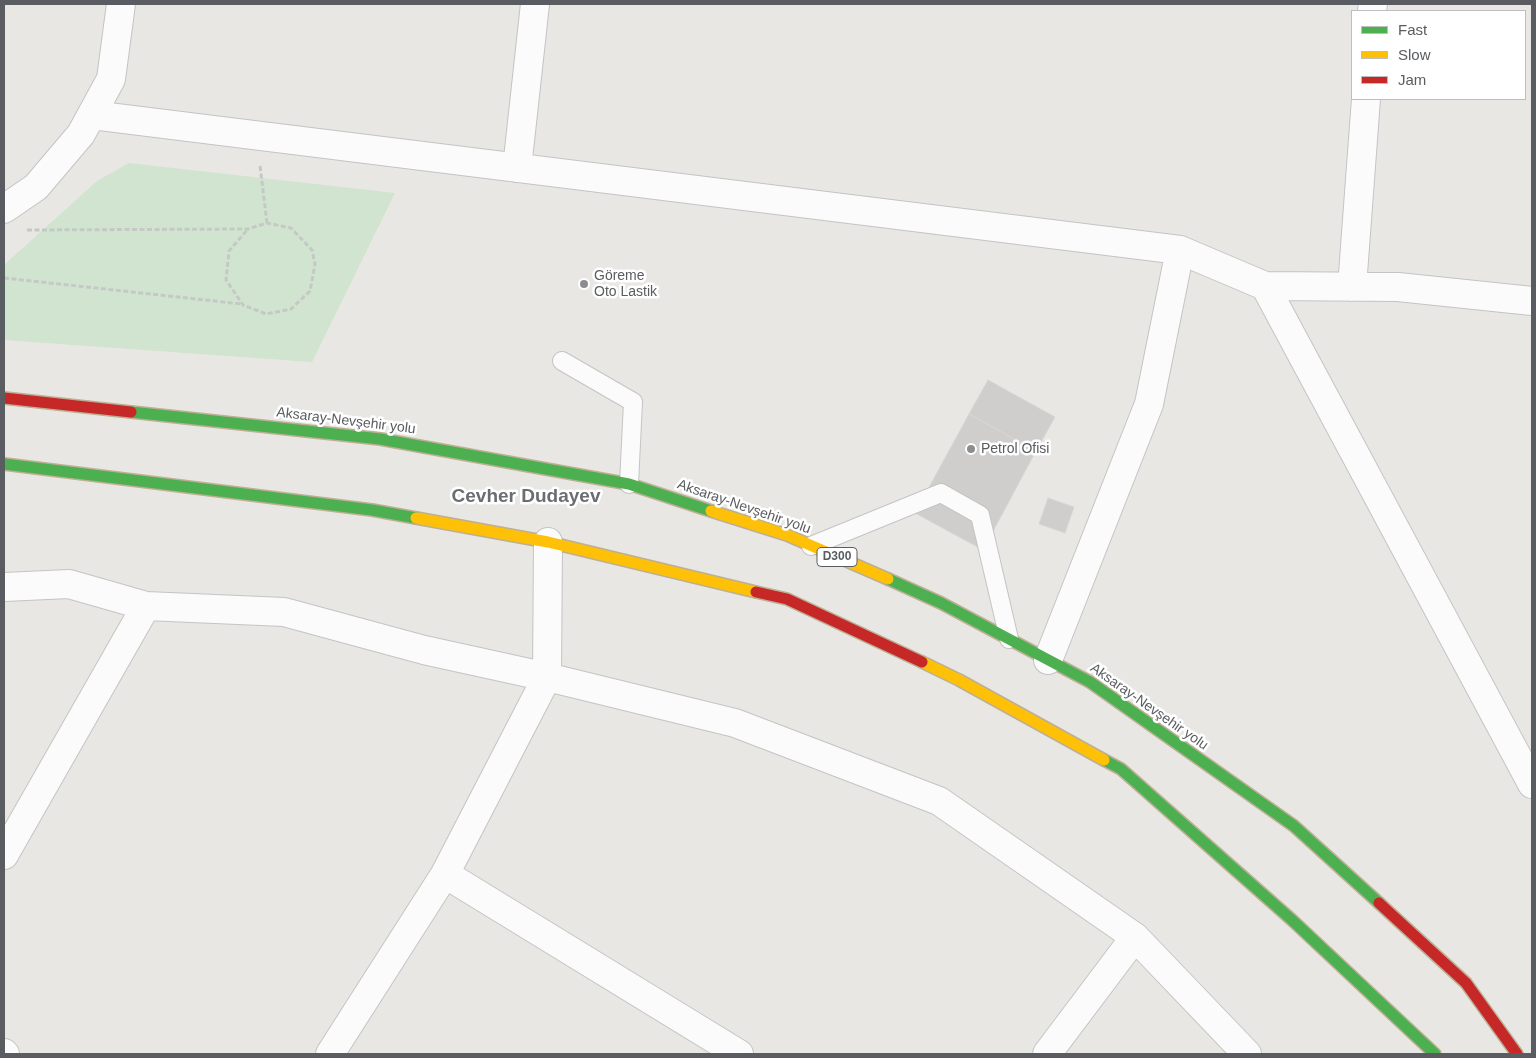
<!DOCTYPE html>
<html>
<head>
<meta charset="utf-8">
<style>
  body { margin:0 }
  #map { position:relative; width:1536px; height:1058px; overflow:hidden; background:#e8e7e3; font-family:Helvetica,sans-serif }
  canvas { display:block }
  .frame { position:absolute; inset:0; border:5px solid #595c60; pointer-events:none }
  .legend { position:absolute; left:1351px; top:10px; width:175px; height:90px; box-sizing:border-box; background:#fff; border:1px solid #bdbebf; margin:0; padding:6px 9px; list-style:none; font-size:15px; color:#595c60 }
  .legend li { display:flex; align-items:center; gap:10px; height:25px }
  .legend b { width:25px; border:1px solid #bdbebf }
</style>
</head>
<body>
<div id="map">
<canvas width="1536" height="1058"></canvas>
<div class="frame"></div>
<ul class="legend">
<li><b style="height:6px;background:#4caf50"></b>Fast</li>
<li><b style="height:6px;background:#ffc107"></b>Slow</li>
<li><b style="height:6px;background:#c62828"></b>Jam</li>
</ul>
</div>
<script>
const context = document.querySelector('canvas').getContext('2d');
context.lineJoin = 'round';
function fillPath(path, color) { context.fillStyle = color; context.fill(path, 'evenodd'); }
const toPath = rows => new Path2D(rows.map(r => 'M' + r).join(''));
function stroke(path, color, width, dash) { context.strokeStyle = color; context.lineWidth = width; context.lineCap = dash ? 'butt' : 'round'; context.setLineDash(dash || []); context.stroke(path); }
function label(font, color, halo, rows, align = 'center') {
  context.font = font + ' Helvetica,sans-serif'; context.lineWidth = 5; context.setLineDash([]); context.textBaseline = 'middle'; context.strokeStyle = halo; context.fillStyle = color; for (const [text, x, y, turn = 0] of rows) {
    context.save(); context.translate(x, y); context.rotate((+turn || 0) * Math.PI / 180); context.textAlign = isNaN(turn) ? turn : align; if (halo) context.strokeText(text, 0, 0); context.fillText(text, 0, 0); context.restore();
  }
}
const green = toPath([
  [129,163,395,193,312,362,4,340,4,265,97,181]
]);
const building = toPath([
  [988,380,1055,417,1036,451,969,414,988,380],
  [969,414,1036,451,983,550,915,513,969,414],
  [1048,498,1074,507,1065,533,1039,524,1048,498]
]);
const path = toPath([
  [260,166,267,223],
  [27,230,248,229,267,223,291,228,312,250,315,264,310,291,291,309,266,314,243,305,226,280,229,251,248,229],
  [4,278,242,304]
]);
const lane = toPath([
  [562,361,633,402,629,484],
  [811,546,941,493,980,515,1009,639]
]);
const street = toPath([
  [1372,11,1373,4],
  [92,115,1180,250,1265,286,1532,784],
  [517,168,535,4],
  [4,209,36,187,81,134,111,79,121,4],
  [1265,286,1398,287,1532,301],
  [1352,287,1366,99],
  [4,587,69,584,146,606,284,612,424,650,547,677,735,723,939,801,1135,937,1247,1054],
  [1048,660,1149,404,1180,250],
  [4,855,146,606],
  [445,874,739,1054],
  [4,1053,5,1054],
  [330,1054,445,874,547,677,548,542],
  [1047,1054,1135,937]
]);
const fast = toPath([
  [131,412,380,439,629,484,711,511],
  [4,464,372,510,416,518],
  [888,579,941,603,1090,682,1294,826,1379,903],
  [1104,760,1121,769,1292,920,1435,1054]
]);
const slow = toPath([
  [711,511,787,535,888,579],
  [416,518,548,542,756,592],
  [922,662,959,680,1104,760]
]);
const jam = toPath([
  [4,398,131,412],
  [756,592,787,599,922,662],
  [1379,903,1466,983,1517,1054]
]);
const markers = [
  [584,284,5,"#8b8d8e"],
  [971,449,5,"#8b8d8e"]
];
const shields = [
  [837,557,40]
];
const shieldNames = [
  ["D300",837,557]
];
const poiNames = [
  ["Göreme",594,276],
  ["Oto Lastik",594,292],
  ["Petrol Ofisi",981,449]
];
const streetNames = [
  ["Aksaray-Nevşehir yolu",346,421,7],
  ["Aksaray-Nevşehir yolu",744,507,19],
  ["Aksaray-Nevşehir yolu",1149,707,35]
];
const districtNames = [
  ["Cevher Dudayev",526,497]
];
fillPath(green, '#d1e4cf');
fillPath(building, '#cfcecc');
stroke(building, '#d8d6d2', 1);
stroke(lane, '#c4c4c4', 20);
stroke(street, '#c4c4c4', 30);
stroke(fast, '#bcaf94', 14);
stroke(slow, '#bcaf94', 14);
stroke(jam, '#bcaf94', 14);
stroke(path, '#c4c9c6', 3, [5, 2.5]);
stroke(lane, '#fcfbfb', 18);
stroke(street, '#fcfbfb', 28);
stroke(fast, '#4caf50', 11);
stroke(slow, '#ffc107', 11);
stroke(jam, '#c62828', 11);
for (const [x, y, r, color] of markers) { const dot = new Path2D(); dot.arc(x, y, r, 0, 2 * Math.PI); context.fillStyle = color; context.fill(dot); stroke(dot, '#fff', 2); }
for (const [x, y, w] of shields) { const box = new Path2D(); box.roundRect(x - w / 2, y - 9.5, w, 19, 4); context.fillStyle = '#fff'; context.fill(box); stroke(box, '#595c60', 1); }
label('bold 12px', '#595c60', null, shieldNames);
label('14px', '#595c60', '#fff', poiNames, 'left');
label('14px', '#595c60', '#fff', streetNames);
label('bold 19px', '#6a6e72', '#fff', districtNames);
</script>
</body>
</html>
